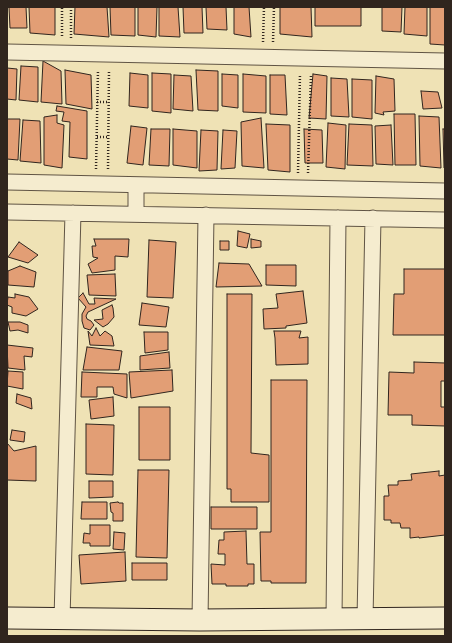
<!DOCTYPE html>
<html>
<head>
<meta charset="utf-8">
<style>
  body { margin:0 }
  #map { position:relative; width:452px; height:643px; overflow:hidden; background:#efe2b5; font-family:"Gentium Book Plus",serif }
  canvas { display:block }
  .frame { position:absolute; inset:0; border:8px solid #30251e; pointer-events:none }
</style>
</head>
<body>
<div id="map">
<canvas width="452" height="643"></canvas>
<div class="frame"></div>
</div>
<script>
const context = document.querySelector('canvas').getContext('2d');
context.lineJoin = 'round';
function fillPath(path, color) { context.fillStyle = color; context.fill(path, 'evenodd'); }
const toPath = rows => new Path2D(rows.map(r => 'M' + r).join(''));
function stroke(path, color, width, dash) { context.strokeStyle = color; context.lineWidth = width; context.lineCap = dash ? 'butt' : 'round'; context.setLineDash(dash || []); context.stroke(path); }
const building = toPath([
  [9,7,26,7,27,28,10,28,9,7],
  [29,7,55,7,55,35,30,33,29,7],
  [75,7,107,7,109,37,74,34,75,7],
  [110,7,135,7,135,36,111,35,110,7],
  [138,7,157,7,156,37,138,35,138,7],
  [159,7,178,7,180,37,159,36,159,7],
  [183,7,202,7,203,33,184,33,183,7],
  [206,7,226,7,227,30,207,29,206,7],
  [234,7,249,7,251,37,234,34,234,7],
  [280,7,311,7,312,37,280,34,280,7],
  [315,7,361,7,361,26,315,26,315,7],
  [382,7,402,7,401,32,382,31,382,7],
  [405,7,427,7,427,36,404,34,405,7],
  [430,7,445,7,445,45,430,44,430,7],
  [43,61,61,71,62,104,41,102,43,61],
  [21,66,38,67,38,102,19,100,21,66],
  [7,68,17,69,16,100,7,99,7,68],
  [65,70,91,75,92,109,66,104,65,70],
  [196,70,218,71,218,111,198,110,196,70],
  [130,73,148,75,148,108,129,106,130,73],
  [152,73,171,74,171,113,152,111,152,73],
  [222,74,238,75,238,108,222,106,222,74],
  [243,74,266,76,266,113,243,112,243,74],
  [313,74,327,76,326,119,309,118,313,74],
  [174,75,191,76,193,111,173,109,174,75],
  [270,75,285,75,287,115,270,114,270,75],
  [376,76,394,79,395,111,383,112,384,115,375,113,376,76],
  [331,78,347,79,349,117,331,116,331,78],
  [352,79,372,80,372,119,352,117,352,79],
  [421,91,438,92,442,108,423,109,421,91],
  [57,106,87,111,87,159,69,157,70,122,62,121,64,112,56,111,57,106],
  [394,114,415,114,416,165,395,165,394,114],
  [57,115,57,123,64,125,62,168,44,165,44,117,57,115],
  [419,116,439,117,441,168,420,166,419,116],
  [261,118,264,168,242,166,241,122,261,118],
  [7,119,20,119,18,160,7,159,7,119],
  [23,120,40,121,41,163,20,161,23,120],
  [328,123,346,125,345,169,326,167,328,123],
  [266,124,290,125,290,172,268,170,266,124],
  [349,124,372,125,373,166,347,165,349,124],
  [391,125,393,165,376,164,375,126,391,125],
  [131,126,147,128,143,165,127,163,131,126],
  [151,129,170,129,169,166,149,165,151,129],
  [173,129,197,131,197,168,173,165,173,129],
  [304,129,322,130,323,163,305,163,304,129],
  [443,129,445,129,445,169,444,168,443,129],
  [201,130,218,131,217,170,199,171,201,130],
  [223,130,237,131,235,168,221,169,223,130],
  [238,231,250,234,247,248,237,246,238,231],
  [94,239,129,239,128,257,115,256,115,270,92,273,88,264,98,258,93,257,92,246,96,246,94,239],
  [251,239,261,241,261,247,251,248,251,239],
  [149,240,176,242,173,298,147,297,149,240],
  [220,241,229,241,229,250,220,250,220,241],
  [19,242,38,255,28,263,8,257,19,242],
  [219,263,249,264,262,286,216,287,219,263],
  [266,265,296,265,296,286,266,285,266,265],
  [20,266,36,272,34,287,8,285,8,271,20,266],
  [404,269,445,269,445,335,393,335,394,294,404,294,404,269],
  [115,274,116,296,89,295,87,275,115,274],
  [303,291,307,323,286,326,286,328,264,329,263,309,278,308,276,294,303,291],
  [83,293,89,304,95,304,94,298,116,299,88,312,86,316,87,319,91,321,94,325,90,330,84,328,82,321,82,314,86,307,78,298,83,293],
  [15,294,29,297,38,309,26,316,12,313,12,307,7,305,7,304,8,297,15,298,15,294],
  [227,294,252,294,251,453,269,455,269,502,231,502,231,489,227,489,227,294],
  [142,303,169,307,166,327,139,325,142,303],
  [112,305,113,308,114,317,108,324,103,327,94,320,103,319,102,310,112,305],
  [8,322,20,322,28,325,28,333,18,330,10,331,8,322],
  [96,328,100,336,105,331,112,336,114,346,90,345,88,331,92,336,96,328],
  [274,331,301,331,299,338,308,337,308,364,276,365,275,338,274,331],
  [144,332,168,332,168,350,145,353,144,332],
  [7,345,33,348,32,357,24,356,25,370,8,368,7,345],
  [87,347,122,351,119,370,83,370,87,347],
  [169,352,170,368,140,370,140,356,169,352],
  [414,362,445,363,445,381,441,381,441,407,445,407,445,426,412,425,412,415,388,415,389,372,414,373,414,362],
  [172,370,173,391,131,398,129,372,172,370],
  [8,371,23,372,23,389,7,386,8,371],
  [82,372,127,374,127,398,114,394,113,387,97,387,97,397,81,397,82,372],
  [271,380,307,380,306,583,271,583,271,581,261,581,260,532,271,532,271,380],
  [17,394,31,398,32,409,16,403,17,394],
  [113,397,114,416,91,419,89,400,113,397],
  [139,407,170,407,170,460,139,460,139,407],
  [86,424,114,425,113,475,86,474,86,424],
  [12,430,25,432,24,442,10,440,12,430],
  [7,443,14,451,36,446,36,481,7,480,7,443],
  [138,470,169,470,167,558,136,557,138,470],
  [439,471,439,476,445,475,445,535,419,538,419,537,410,538,410,528,401,528,400,523,391,523,391,520,384,520,384,496,389,496,388,485,398,485,398,481,412,480,411,474,439,471],
  [89,481,113,481,113,497,89,498,89,481],
  [82,502,107,502,107,519,81,519,82,502],
  [118,502,119,503,123,503,123,521,113,521,113,513,111,512,110,503,118,502],
  [211,507,257,507,257,529,211,529,211,507],
  [90,525,110,525,110,546,90,546,90,543,83,543,84,533,90,534,90,525],
  [246,531,247,564,254,564,254,584,248,584,248,586,226,586,226,584,212,584,211,564,225,565,225,554,218,554,219,540,224,540,224,532,246,531],
  [114,532,125,533,124,550,113,549,114,532],
  [125,552,126,581,81,584,79,555,125,552],
  [132,563,167,563,167,580,132,580,132,563]
]);
const path = toPath([
  [62,36,62,7],
  [71,38,71,7],
  [263,42,264,7],
  [273,42,274,7],
  [97,102,109,102],
  [97,137,108,137],
  [96,169,98,70],
  [108,169,109,70],
  [298,173,300,74],
  [308,173,311,74]
]);
const street = toPath([
  [7,52,445,61],
  [7,182,445,191],
  [136,185,136,214],
  [7,212,445,220],
  [62,619,73,213],
  [334,619,338,218],
  [365,619,373,218],
  [200,620,206,215]
]);
const secondary = toPath([
  [7,618,200,620,445,618]
]);
fillPath(building, '#e29e75');
stroke(building, '#30251e', 1);
stroke(street, '#605444', 17);
stroke(secondary, '#30251e', 23);
stroke(path, '#30251e', 2.5, [1, 2]);
stroke(street, '#f5eccf', 15);
stroke(secondary, '#f5eccf', 21);
</script>
</body>
</html>
